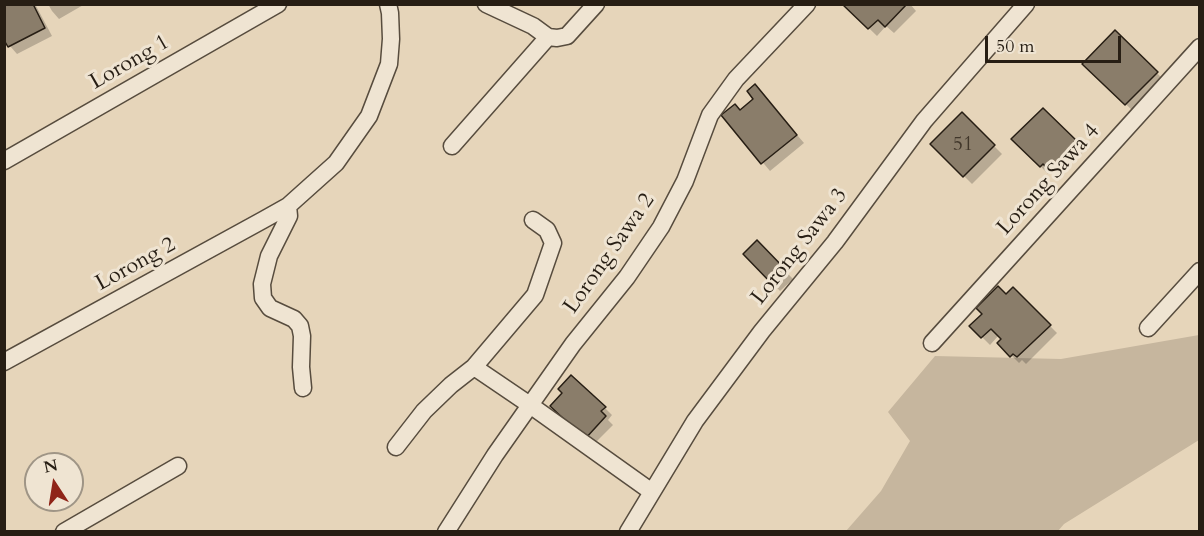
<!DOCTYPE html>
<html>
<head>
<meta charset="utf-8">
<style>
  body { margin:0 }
  #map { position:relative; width:1204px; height:536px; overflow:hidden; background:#e6d5ba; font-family:Cardo,serif }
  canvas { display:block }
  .frame { position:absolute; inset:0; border:6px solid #271e14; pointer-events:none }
  .north { position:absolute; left:24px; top:452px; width:60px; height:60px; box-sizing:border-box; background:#efe4d2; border:2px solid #9f9586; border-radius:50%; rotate:348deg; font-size:16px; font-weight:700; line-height:24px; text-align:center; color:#271e14 }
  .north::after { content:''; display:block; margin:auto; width:21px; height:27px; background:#8f2418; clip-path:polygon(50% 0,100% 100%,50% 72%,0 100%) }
  .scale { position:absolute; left:985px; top:36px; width:136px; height:27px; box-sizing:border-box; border:3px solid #271e14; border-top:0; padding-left:8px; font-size:18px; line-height:21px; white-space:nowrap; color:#271e14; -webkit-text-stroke:4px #efe4d2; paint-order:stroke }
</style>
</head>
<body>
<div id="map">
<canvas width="1204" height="536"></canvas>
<div class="frame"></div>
<div class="north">N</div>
<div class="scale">50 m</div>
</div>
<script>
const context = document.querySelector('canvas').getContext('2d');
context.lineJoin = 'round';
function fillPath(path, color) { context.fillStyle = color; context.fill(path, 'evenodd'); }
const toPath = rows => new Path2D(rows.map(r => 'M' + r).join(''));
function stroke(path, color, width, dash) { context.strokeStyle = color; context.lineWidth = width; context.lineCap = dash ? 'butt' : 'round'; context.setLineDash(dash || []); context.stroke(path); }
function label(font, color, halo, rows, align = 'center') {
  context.font = font + ' Cardo,serif'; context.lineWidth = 6; context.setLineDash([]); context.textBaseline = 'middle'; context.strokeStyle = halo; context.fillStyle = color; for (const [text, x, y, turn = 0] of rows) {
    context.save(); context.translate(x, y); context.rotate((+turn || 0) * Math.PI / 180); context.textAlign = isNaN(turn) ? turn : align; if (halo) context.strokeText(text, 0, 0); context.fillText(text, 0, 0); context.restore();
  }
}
const green = toPath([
  [1199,335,1199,440,1064,524,1058,531,846,531,881,491,910,441,888,412,935,356,1061,359]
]);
const shadow = toPath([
  [4,4,35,4,52,36,17,54,10,46,4,37],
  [48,4,85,4,59,19,52,11],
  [844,4,910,4,916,11,894,33,886,26,877,36],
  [1115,32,1165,81,1134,112,1084,64],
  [755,86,804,143,770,171,723,115,741,111,755,99],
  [1043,110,1084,151,1058,177,1052,170,1048,174,1014,139],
  [962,114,1002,154,972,184,932,144],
  [757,242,793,279,780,291,745,254],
  [1013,289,1057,333,1026,364,1022,360,1019,363,999,343,1003,340,999,335,990,345,971,326],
  [564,393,605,408,612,415,608,420,613,425,593,445,552,406]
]);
const building = toPath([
  [4,4,33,4,45,28,8,47,4,40,4,4],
  [842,4,907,4,885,27,878,20,868,29,842,4],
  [1115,30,1158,72,1125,105,1082,64,1115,30],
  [755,84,797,135,761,164,721,115,735,104,740,110,753,99,747,91,755,84],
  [1043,108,1078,142,1049,170,1043,164,1040,167,1011,139,1043,108],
  [962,112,995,145,963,177,930,144,962,112],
  [757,240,786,270,772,284,743,254,757,240],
  [998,286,1006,294,1013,287,1051,325,1017,357,1013,354,1010,357,997,343,1001,339,991,329,981,338,969,326,982,314,976,308,998,286],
  [571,375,606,407,601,411,606,416,585,439,550,406,562,393,558,389,571,375]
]);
const minor = toPath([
  [486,4,533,26,548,37,557,38,567,36,596,4],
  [452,146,548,37],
  [4,161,278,4],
  [533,220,547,230,553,243,535,295,474,367,530,405,652,492],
  [1148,328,1200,271],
  [932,343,1200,47],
  [4,362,263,220,288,206],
  [303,388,301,367,302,336,300,326,294,319,270,308,263,298,262,284,269,256,289,216,288,206,336,163,369,116,389,64,391,39,390,13,388,4],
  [396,447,424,411,451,385,474,367],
  [64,532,178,466],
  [446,532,495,455,573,344,627,277,661,227,685,181,710,115,736,79,807,4],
  [628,532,695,421,762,331,835,242,924,121,1026,4]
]);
const numberNames = [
  ["51",963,145]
];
const streetNames = [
  ["Lorong 1",130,63,-30],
  ["Lorong Sawa 4",1049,180,-48],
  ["Lorong Sawa 3",800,247,-52],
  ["Lorong Sawa 2",610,254,-55],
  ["Lorong 2",136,265,-29]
];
fillPath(green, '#c6b69e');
fillPath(shadow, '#0003');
fillPath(building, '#8a7d6a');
stroke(building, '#271e14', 1.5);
stroke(minor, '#574c3e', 19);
stroke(minor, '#efe4d2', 16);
label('20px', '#40362a', null, numberNames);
label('22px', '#271e14', '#efe4d2', streetNames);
</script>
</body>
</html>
